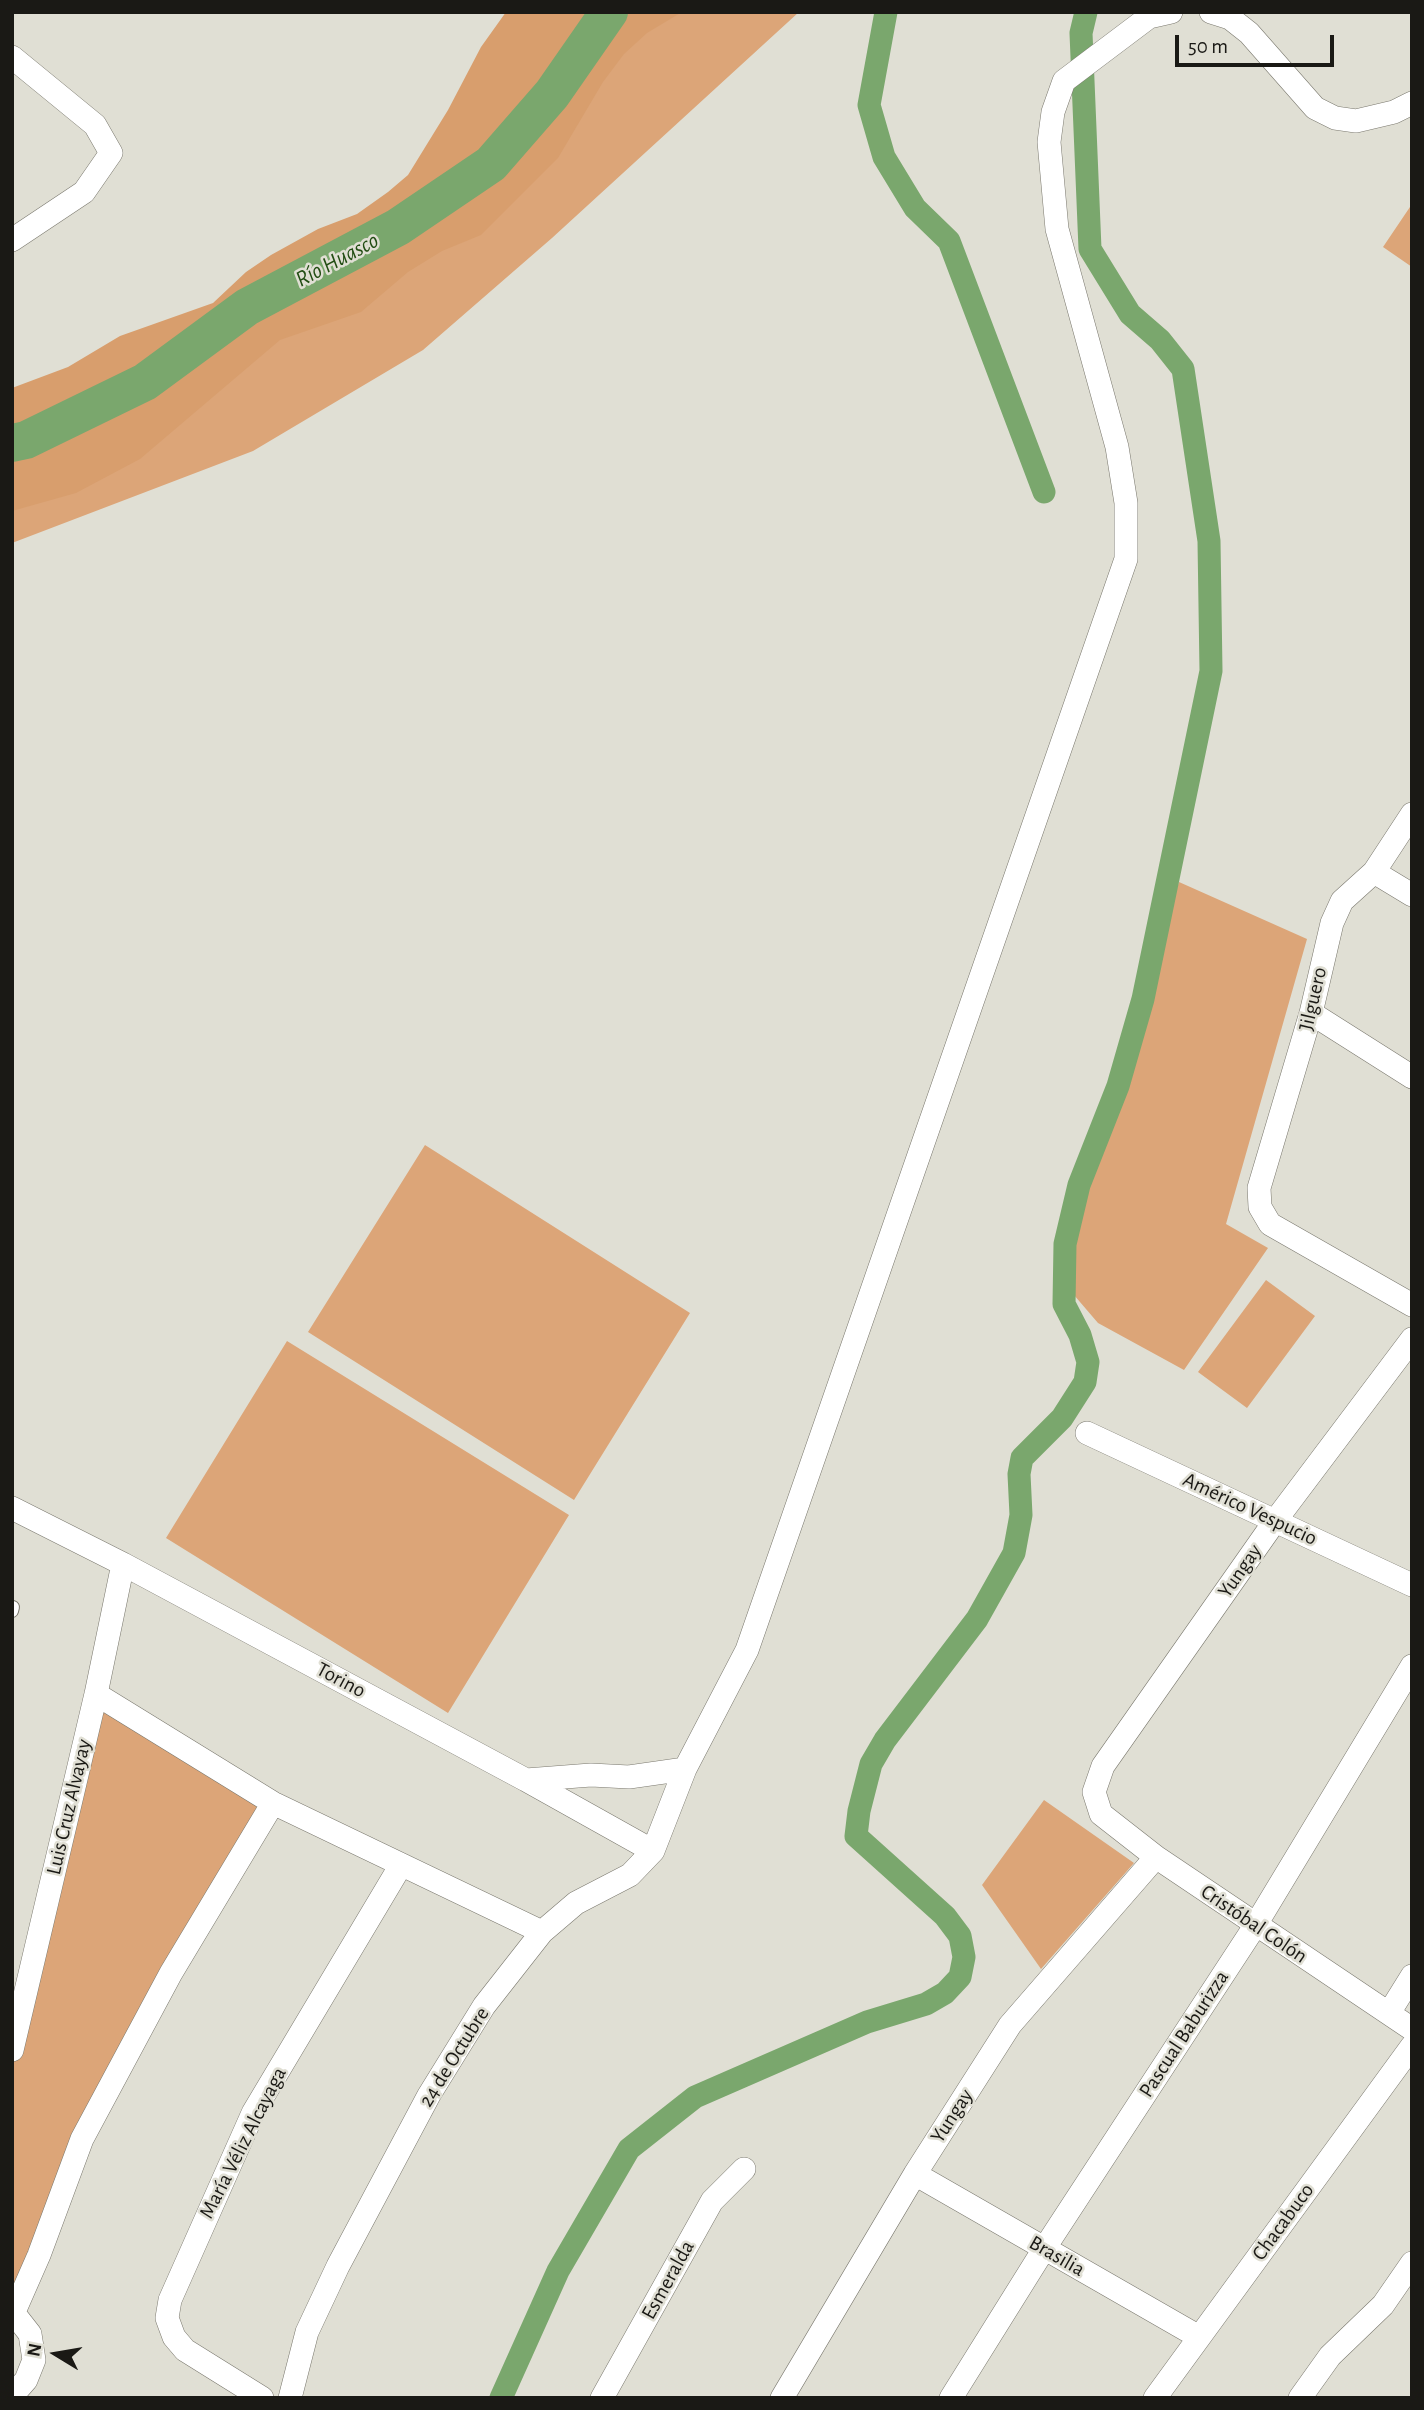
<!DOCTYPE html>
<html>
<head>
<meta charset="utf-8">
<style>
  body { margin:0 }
  #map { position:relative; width:1424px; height:2410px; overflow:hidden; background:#e0dfd4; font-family:"Alegreya Sans",sans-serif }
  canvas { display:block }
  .frame { position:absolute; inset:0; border:14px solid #1a1915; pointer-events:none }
  .north { position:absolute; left:21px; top:2319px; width:70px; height:70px; -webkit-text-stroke:5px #e0dfd4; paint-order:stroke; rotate:281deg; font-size:19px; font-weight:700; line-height:28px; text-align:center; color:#1a1915 }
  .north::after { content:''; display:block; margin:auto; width:24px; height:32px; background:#1a1915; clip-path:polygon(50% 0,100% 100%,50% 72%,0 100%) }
  .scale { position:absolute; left:1175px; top:35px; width:159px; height:32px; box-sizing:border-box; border:4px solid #1a1915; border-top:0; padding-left:9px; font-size:21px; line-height:24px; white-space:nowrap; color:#1a1915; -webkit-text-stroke:5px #e0dfd4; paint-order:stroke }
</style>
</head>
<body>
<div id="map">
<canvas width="1424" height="2410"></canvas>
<div class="frame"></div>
<div class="north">N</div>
<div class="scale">50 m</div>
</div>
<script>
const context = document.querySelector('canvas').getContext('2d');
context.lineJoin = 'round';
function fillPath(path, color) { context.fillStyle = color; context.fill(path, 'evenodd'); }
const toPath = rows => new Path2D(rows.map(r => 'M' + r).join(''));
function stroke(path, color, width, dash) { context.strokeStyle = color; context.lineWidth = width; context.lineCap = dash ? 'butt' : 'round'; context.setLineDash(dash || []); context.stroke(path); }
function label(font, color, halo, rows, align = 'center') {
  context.font = font + ' "Alegreya Sans",sans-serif'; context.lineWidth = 5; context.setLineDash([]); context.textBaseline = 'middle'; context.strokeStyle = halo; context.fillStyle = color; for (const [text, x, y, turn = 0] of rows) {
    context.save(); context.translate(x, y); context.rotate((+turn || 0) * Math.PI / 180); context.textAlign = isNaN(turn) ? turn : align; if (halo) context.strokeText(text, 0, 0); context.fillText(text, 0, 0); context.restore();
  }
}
const green = toPath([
  [578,12,799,12,552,238,423,350,253,451,12,543,12,458,396,253],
  [1412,204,1412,267,1383,247],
  [1179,882,1307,939,1226,1224,1268,1248,1184,1370,1098,1323,1074,1295,1073,1210],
  [425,1145,690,1313,574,1500,308,1332],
  [1266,1280,1315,1316,1247,1408,1198,1372],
  [287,1341,569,1515,448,1713,166,1538],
  [97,1699,269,1805,170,1969,12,2306,12,2063],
  [1044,1800,1134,1863,1041,1969,982,1885]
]);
const forest = toPath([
  [506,12,682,12,647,33,624,54,603,82,558,158,481,235,442,251,408,272,361,312,280,340,140,459,76,493,12,511,12,388,68,367,120,336,213,303,246,272,271,255,318,229,357,214,388,192,408,175,448,110,481,47]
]);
const canal = toPath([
  [886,12,869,105,884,157,915,208,949,241,1044,492],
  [501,2398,558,2271,629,2149,695,2097,867,2022,926,2004,945,1993,960,1977,964,1957,960,1936,945,1916,856,1836,859,1811,871,1764,885,1740,977,1619,1014,1553,1021,1515,1019,1474,1022,1458,1062,1418,1085,1382,1088,1362,1080,1335,1064,1304,1065,1244,1079,1185,1118,1086,1143,999,1211,671,1209,541,1183,369,1160,340,1130,314,1090,249,1081,33,1086,12]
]);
const river = toPath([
  [12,443,26,440,145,382,247,307,398,227,491,164,552,94,609,12]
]);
const service = toPath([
  [12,1611,13,1607]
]);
const minor = toPath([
  [1211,12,1230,18,1249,33,1315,108,1335,118,1356,121,1394,112,1412,103],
  [12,57,95,125,111,153,84,192,12,240],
  [1412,814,1374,872,1342,901,1332,923,1311,1013,1259,1188,1260,1207,1270,1224,1412,1305],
  [1374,872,1412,895],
  [1311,1013,1412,1077],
  [1412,1339,1275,1521,1103,1766,1094,1792,1101,1814,1156,1857,1412,2029],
  [1087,1433,1412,1585],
  [12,1508,123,1564,526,1780,591,1775,629,1777,685,1769],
  [96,1694,273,1803,542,1932],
  [526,1780,653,1851],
  [1389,2013,1412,1976],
  [12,2050,96,1694,123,1564],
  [915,2174,1199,2337],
  [12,2311,30,2334,34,2360,26,2380,12,2396],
  [14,2312,39,2255,82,2139,171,1973,273,1803],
  [262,2398,185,2350,174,2337,167,2318,170,2300,253,2113,401,1865],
  [290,2398,307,2332,338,2266,429,2095,484,2006,542,1932,576,1903,630,1875,653,1851,685,1769,747,1650,1126,559,1126,503,1117,447,1057,229,1049,142,1053,112,1064,81,1149,17,1171,12],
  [602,2398,712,2201,744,2169],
  [782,2398,915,2174,1010,2025,1156,1857],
  [951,2398,1044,2249,1255,1926,1412,1666],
  [1155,2398,1412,2046],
  [1300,2398,1330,2356,1383,2305,1412,2263]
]);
const streetNames = [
  ["Jilguero",1313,999,-77],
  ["Américo Vespucio",1250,1509,25],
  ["Yungay",1240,1571,-55],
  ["Torino",341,1680,28],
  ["Luis Cruz Alvayay",69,1807,-77],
  ["Cristóbal Colón",1254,1924,34],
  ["Pascual Baburizza",1184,2034,-57],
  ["24 de Octubre",454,2057,-58],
  ["Yungay",952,2116,-57],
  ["María Véliz Alcayaga",243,2143,-63],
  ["Chacabuco",1283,2222,-54],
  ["Brasilia",1057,2256,30],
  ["Esmeralda",668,2280,-61]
];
const waterNames = [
  ["Río Huasco",337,260,-28]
];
fillPath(green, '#dca578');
fillPath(forest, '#d89e6d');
stroke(canal, '#7aa76d', 23);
stroke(river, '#7aa76d', 38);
stroke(service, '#7a786e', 14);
stroke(minor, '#7a786e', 24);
stroke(service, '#fff', 12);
stroke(minor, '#fff', 23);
label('21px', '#1a1915', '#e0dfd4', streetNames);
label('italic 23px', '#224d13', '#e0dfd4', waterNames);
</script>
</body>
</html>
